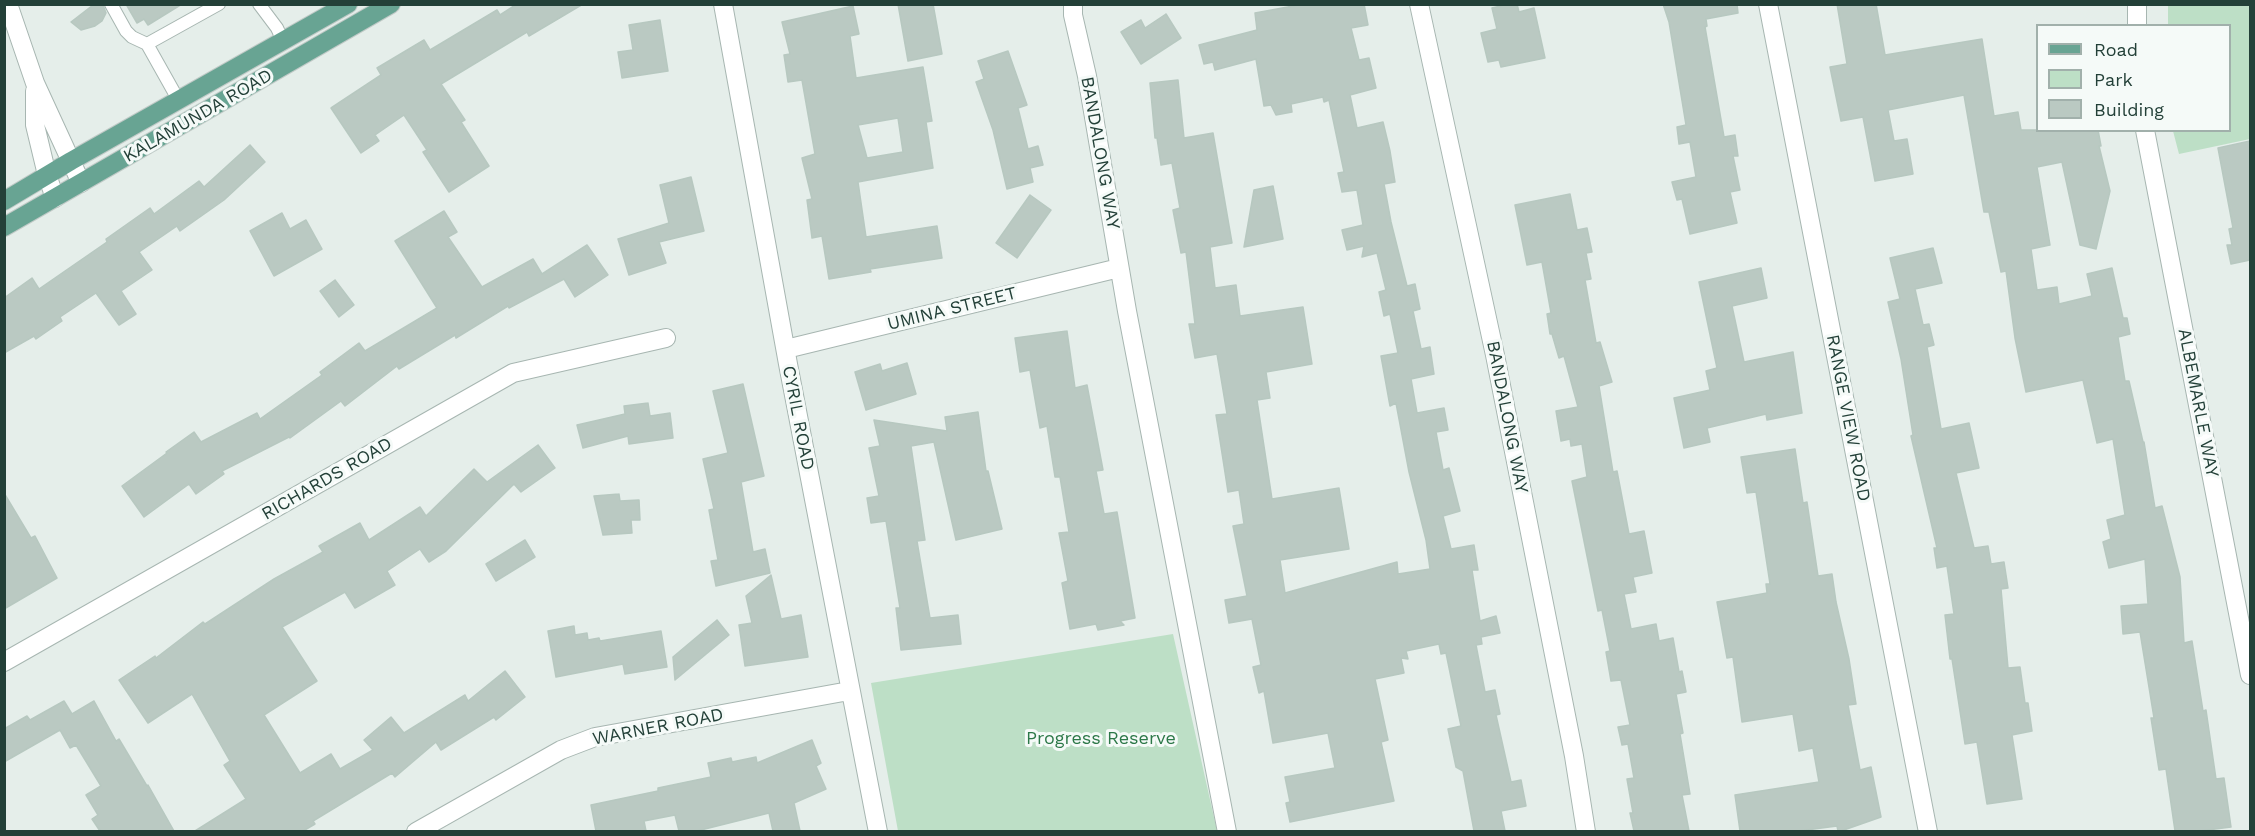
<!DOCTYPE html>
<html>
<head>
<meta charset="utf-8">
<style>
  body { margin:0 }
  #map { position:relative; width:2255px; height:836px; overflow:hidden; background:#e5eeea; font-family:"Work Sans",sans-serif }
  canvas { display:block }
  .frame { position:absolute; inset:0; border:6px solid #234038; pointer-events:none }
  .legend { position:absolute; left:2036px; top:24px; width:195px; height:108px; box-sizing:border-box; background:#f5faf8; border:2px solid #a1b0ab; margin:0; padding:8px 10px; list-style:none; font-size:18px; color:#234038 }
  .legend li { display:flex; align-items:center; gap:12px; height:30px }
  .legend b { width:30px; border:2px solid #a1b0ab }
</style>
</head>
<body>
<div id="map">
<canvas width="2255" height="836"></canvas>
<div class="frame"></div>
<ul class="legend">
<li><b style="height:8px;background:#68a493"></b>Road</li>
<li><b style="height:16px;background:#bddfc6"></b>Park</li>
<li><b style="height:16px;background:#bac9c2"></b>Building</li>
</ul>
</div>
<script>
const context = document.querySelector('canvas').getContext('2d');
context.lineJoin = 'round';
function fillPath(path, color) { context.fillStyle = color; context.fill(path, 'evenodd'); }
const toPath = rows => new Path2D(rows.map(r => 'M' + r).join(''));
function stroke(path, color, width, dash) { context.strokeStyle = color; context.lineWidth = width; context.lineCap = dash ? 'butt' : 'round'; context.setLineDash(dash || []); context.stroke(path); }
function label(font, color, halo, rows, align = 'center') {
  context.font = font + ' "Work Sans",sans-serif'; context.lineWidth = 6; context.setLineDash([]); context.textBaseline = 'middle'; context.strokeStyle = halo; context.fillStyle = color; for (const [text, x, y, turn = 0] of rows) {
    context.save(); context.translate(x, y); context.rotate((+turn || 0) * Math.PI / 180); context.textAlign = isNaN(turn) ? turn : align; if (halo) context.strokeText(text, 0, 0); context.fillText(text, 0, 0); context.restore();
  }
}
const green = toPath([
  [2168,5,2250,5,2250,139,2179,154,2173,131,2230,130,2230,26,2168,25],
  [1173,634,1217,831,898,831,871,683]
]);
const building = toPath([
  [126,4,182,4,148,25,144,19,137,23,126,4],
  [517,4,583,4,529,36,527,32,441,84,465,120,461,122,489,166,449,192,423,152,427,150,404,115,375,135,379,141,361,153,331,108,381,75,377,68,424,40,430,50,497,10,500,15,517,4],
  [898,4,933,4,942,54,908,61,898,4],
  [1304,4,1364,4,1368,25,1351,28,1359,60,1369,58,1376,88,1350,95,1357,128,1383,122,1390,151,1395,182,1384,184,1391,222,1407,286,1415,284,1420,309,1413,311,1421,349,1430,347,1434,374,1411,379,1417,413,1444,408,1448,430,1436,432,1443,470,1449,468,1460,511,1443,516,1451,549,1474,545,1478,570,1472,570,1480,621,1496,616,1500,633,1481,637,1482,644,1476,645,1485,692,1495,690,1500,714,1496,715,1511,782,1521,780,1526,806,1501,811,1505,831,1474,831,1463,771,1456,767,1448,729,1461,726,1446,653,1441,654,1439,644,1406,651,1408,659,1401,658,1404,673,1375,679,1388,740,1381,742,1394,801,1290,822,1286,803,1290,802,1285,777,1335,768,1328,733,1273,743,1264,691,1259,693,1253,667,1261,665,1252,619,1229,623,1225,600,1247,596,1233,526,1244,524,1239,490,1228,492,1224,466,1216,415,1227,414,1217,354,1195,358,1189,324,1195,324,1186,252,1181,253,1173,210,1180,208,1172,163,1161,165,1157,138,1155,138,1150,83,1178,80,1184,138,1213,133,1232,243,1210,247,1215,288,1236,285,1240,316,1303,307,1312,364,1266,372,1270,398,1257,400,1272,499,1339,488,1349,549,1280,560,1285,593,1397,562,1398,574,1430,569,1426,540,1409,472,1396,403,1390,406,1381,356,1398,353,1390,314,1384,316,1379,292,1386,290,1377,253,1362,257,1364,246,1347,250,1342,230,1363,225,1357,190,1342,192,1338,173,1344,172,1329,100,1324,102,1323,97,1291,104,1292,112,1276,115,1271,105,1264,106,1256,59,1215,70,1213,62,1204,64,1199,45,1257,30,1255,13,1304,4],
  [1509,4,1517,4,1519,12,1534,8,1545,58,1501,67,1499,60,1488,62,1481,33,1497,29,1492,8,1509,4],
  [1663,4,1737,4,1738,13,1706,19,1707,26,1705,27,1724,137,1735,135,1738,156,1733,156,1740,190,1730,192,1737,223,1690,234,1682,199,1677,200,1672,182,1696,177,1690,142,1679,144,1677,127,1686,125,1669,22,1663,4],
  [1837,4,1876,4,1885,55,1982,39,1994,116,2018,112,2021,130,2098,130,2101,146,2099,146,2110,191,2096,249,2080,245,2062,162,2037,167,2050,245,2031,249,2037,290,2057,287,2059,304,2092,296,2087,274,2112,268,2123,318,2127,318,2130,334,2118,337,2125,381,2129,381,2143,442,2144,442,2155,508,2162,506,2180,577,2184,643,2192,641,2203,711,2206,710,2216,779,2224,778,2231,827,2200,831,2175,831,2166,769,2159,770,2151,718,2154,718,2140,632,2123,634,2121,606,2148,604,2145,559,2109,568,2103,542,2111,539,2107,520,2125,515,2113,439,2097,443,2083,380,2026,392,2015,338,2006,271,2001,272,1989,212,1984,212,1964,95,1888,110,1894,141,1907,139,1913,174,1875,181,1863,117,1841,121,1830,67,1847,64,1837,4],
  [93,5,103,5,106,13,102,21,95,26,81,30,71,22,93,5],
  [853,6,859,34,850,36,856,78,923,67,932,121,926,122,933,168,858,182,866,237,937,226,942,258,870,269,871,272,829,279,822,236,812,238,807,200,812,199,802,158,815,154,802,80,788,82,784,55,790,54,782,22,853,6],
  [898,118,903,152,867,158,858,125,898,118],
  [1166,14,1181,38,1141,64,1121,32,1141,20,1145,28,1166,14],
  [660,20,668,71,622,78,618,52,633,50,629,25,660,20],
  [1008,51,1027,105,1018,108,1028,149,1038,146,1043,165,1030,168,1033,182,1007,189,993,130,976,82,984,79,978,61,1008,51],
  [2250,141,2250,260,2231,264,2227,245,2232,245,2229,229,2233,228,2218,148,2250,141],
  [250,145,265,162,224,200,180,231,177,226,139,252,152,270,121,291,136,314,119,325,96,293,60,317,62,321,36,339,34,336,4,353,4,298,32,278,39,289,107,242,106,239,150,208,154,214,199,181,204,187,250,145],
  [691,177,704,231,659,242,666,263,629,275,618,239,669,223,660,185,691,177],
  [1273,186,1283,239,1244,247,1254,190,1273,186],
  [1570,194,1577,230,1587,228,1592,252,1586,253,1591,279,1585,280,1596,343,1600,342,1612,382,1599,386,1613,472,1617,471,1629,534,1644,531,1652,573,1633,577,1636,592,1624,594,1631,629,1656,624,1659,641,1673,638,1679,672,1682,671,1686,692,1676,694,1683,733,1680,734,1690,794,1682,795,1689,831,1634,831,1630,813,1633,813,1627,779,1634,778,1628,744,1622,745,1618,727,1630,725,1621,680,1611,681,1606,652,1610,651,1602,610,1598,611,1572,481,1587,477,1582,444,1571,446,1570,439,1561,441,1556,411,1578,407,1564,356,1559,358,1552,334,1550,334,1547,314,1551,313,1542,262,1527,265,1515,205,1570,194],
  [1030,195,1051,210,1017,258,996,243,1030,195],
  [444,211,457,232,448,237,482,287,533,259,542,274,587,245,608,275,575,297,564,279,509,308,508,306,456,338,455,335,399,369,397,366,345,406,341,401,290,438,289,437,222,471,224,474,196,494,189,484,144,517,122,486,167,453,166,452,194,432,201,442,257,413,260,419,322,375,320,372,359,343,365,351,437,308,395,241,444,211],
  [282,213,290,229,306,220,322,249,274,276,250,231,282,213],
  [1933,248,1942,283,1915,289,1923,325,1929,324,1934,345,1927,347,1941,429,1969,423,1979,468,1956,473,1974,548,1988,546,1991,564,2004,562,2008,588,2001,589,2008,668,2020,667,2025,703,2028,703,2032,731,2012,735,2022,799,1987,804,1977,742,1965,744,1952,659,1950,659,1945,615,1954,614,1947,566,1937,568,1934,548,1937,548,1911,436,1913,435,1901,359,1888,302,1900,299,1890,258,1933,248],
  [1761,268,1767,298,1732,306,1744,362,1793,352,1802,413,1767,420,1766,414,1707,428,1710,442,1684,448,1674,398,1710,390,1706,371,1717,368,1699,282,1761,268],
  [335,280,354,305,339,317,320,291,335,280],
  [1067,331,1075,388,1087,385,1103,470,1096,471,1104,514,1117,512,1135,618,1120,621,1124,625,1098,630,1096,624,1070,629,1062,583,1068,581,1059,533,1069,532,1060,477,1055,477,1047,426,1040,428,1030,370,1020,372,1015,338,1067,331],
  [907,363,916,394,866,410,855,372,880,364,882,371,907,363],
  [743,384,764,476,741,482,753,552,765,549,770,573,716,586,711,561,718,560,709,510,714,509,703,459,728,453,713,391,743,384],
  [648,403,650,416,670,413,673,438,629,444,628,436,583,448,577,425,625,414,624,406,648,403],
  [978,412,986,471,988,471,1002,529,956,540,934,442,911,446,925,540,917,541,930,618,958,615,961,644,901,650,896,608,900,608,886,521,871,523,867,498,879,496,869,448,880,446,874,420,947,431,945,417,978,412],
  [538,445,555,468,521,492,514,484,446,551,429,562,420,549,387,571,395,585,355,608,345,592,282,627,317,681,264,715,300,773,331,754,340,769,373,750,364,740,391,717,404,733,465,695,468,701,505,671,525,697,496,720,494,717,441,750,436,742,395,777,392,773,313,821,315,824,303,831,195,831,246,799,224,765,230,761,192,694,148,723,119,680,155,656,156,658,203,622,205,624,274,579,323,552,319,546,360,523,369,540,420,507,426,516,474,469,487,482,538,445],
  [1795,449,1803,503,1807,502,1818,576,1832,574,1836,602,1849,659,1856,704,1848,705,1860,770,1871,767,1881,817,1841,831,1838,831,1837,826,1799,831,1740,831,1735,795,1819,782,1813,748,1799,751,1793,714,1742,722,1733,657,1727,658,1717,602,1767,593,1766,584,1770,584,1756,492,1747,493,1741,457,1795,449],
  [4,493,31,538,35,536,57,578,4,609,4,493],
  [619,494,620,501,639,500,640,520,631,520,632,533,603,535,594,496,619,494],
  [525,540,535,557,496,581,486,564,525,540],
  [771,575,781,619,801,615,808,657,745,666,739,625,752,623,746,596,771,575],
  [717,620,729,635,675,680,673,657,717,620],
  [574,626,575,635,587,633,588,640,599,638,600,641,661,631,667,667,625,674,623,664,556,677,548,631,574,626],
  [64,701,72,714,94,701,116,741,119,739,147,786,148,785,174,831,100,831,92,819,98,815,86,795,101,786,76,745,70,748,60,730,4,762,4,729,27,716,30,720,64,701],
  [812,740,821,763,816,766,826,789,794,803,800,831,773,831,769,813,697,831,679,831,675,815,644,821,646,831,596,831,591,805,658,791,658,788,711,777,708,763,731,758,732,762,756,757,757,763,812,740]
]);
const service = toPath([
  [111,4,126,31,132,37,147,44],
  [259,4,277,28,283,41],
  [179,101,147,44,219,4]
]);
const minor = toPath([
  [8,4,35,83,81,183],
  [723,4,788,364,878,832],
  [1073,4,1073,15,1087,76,1127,311,1227,832],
  [1419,4,1495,355,1574,756,1586,832],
  [1768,4,1928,832],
  [2137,26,2137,4],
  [35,91,35,125,47,175,55,198],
  [2145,130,2250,675],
  [786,349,1119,268],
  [4,662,513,373,666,338],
  [416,832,561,750,595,737,849,691]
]);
const primary = toPath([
  [4,201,71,161,348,4],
  [4,227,391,4]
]);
const streetNames = [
  ["KALAMUNDA ROAD",198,116,-30],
  ["BANDALONG WAY",1100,153,80],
  ["UMINA STREET",952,309,-14],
  ["ALBEMARLE WAY",2198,403,79],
  ["BANDALONG WAY",1507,417,79],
  ["CYRIL ROAD",798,418,79],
  ["RANGE VIEW ROAD",1848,418,79],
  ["RICHARDS ROAD",327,479,-30],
  ["WARNER ROAD",658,727,-11]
];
const parkNames = [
  ["Progress Reserve",1101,739]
];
fillPath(green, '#bddfc6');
fillPath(building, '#bac9c2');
stroke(building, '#b7c8c0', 1.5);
stroke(service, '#a7b6b1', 14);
stroke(minor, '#a7b6b1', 20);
stroke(primary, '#c1cac7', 20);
stroke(service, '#fff', 12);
stroke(minor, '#fff', 18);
stroke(primary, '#68a493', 18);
label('18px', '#234038', '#f5faf8', streetNames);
label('18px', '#2c7848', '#f5faf8', parkNames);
</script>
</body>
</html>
